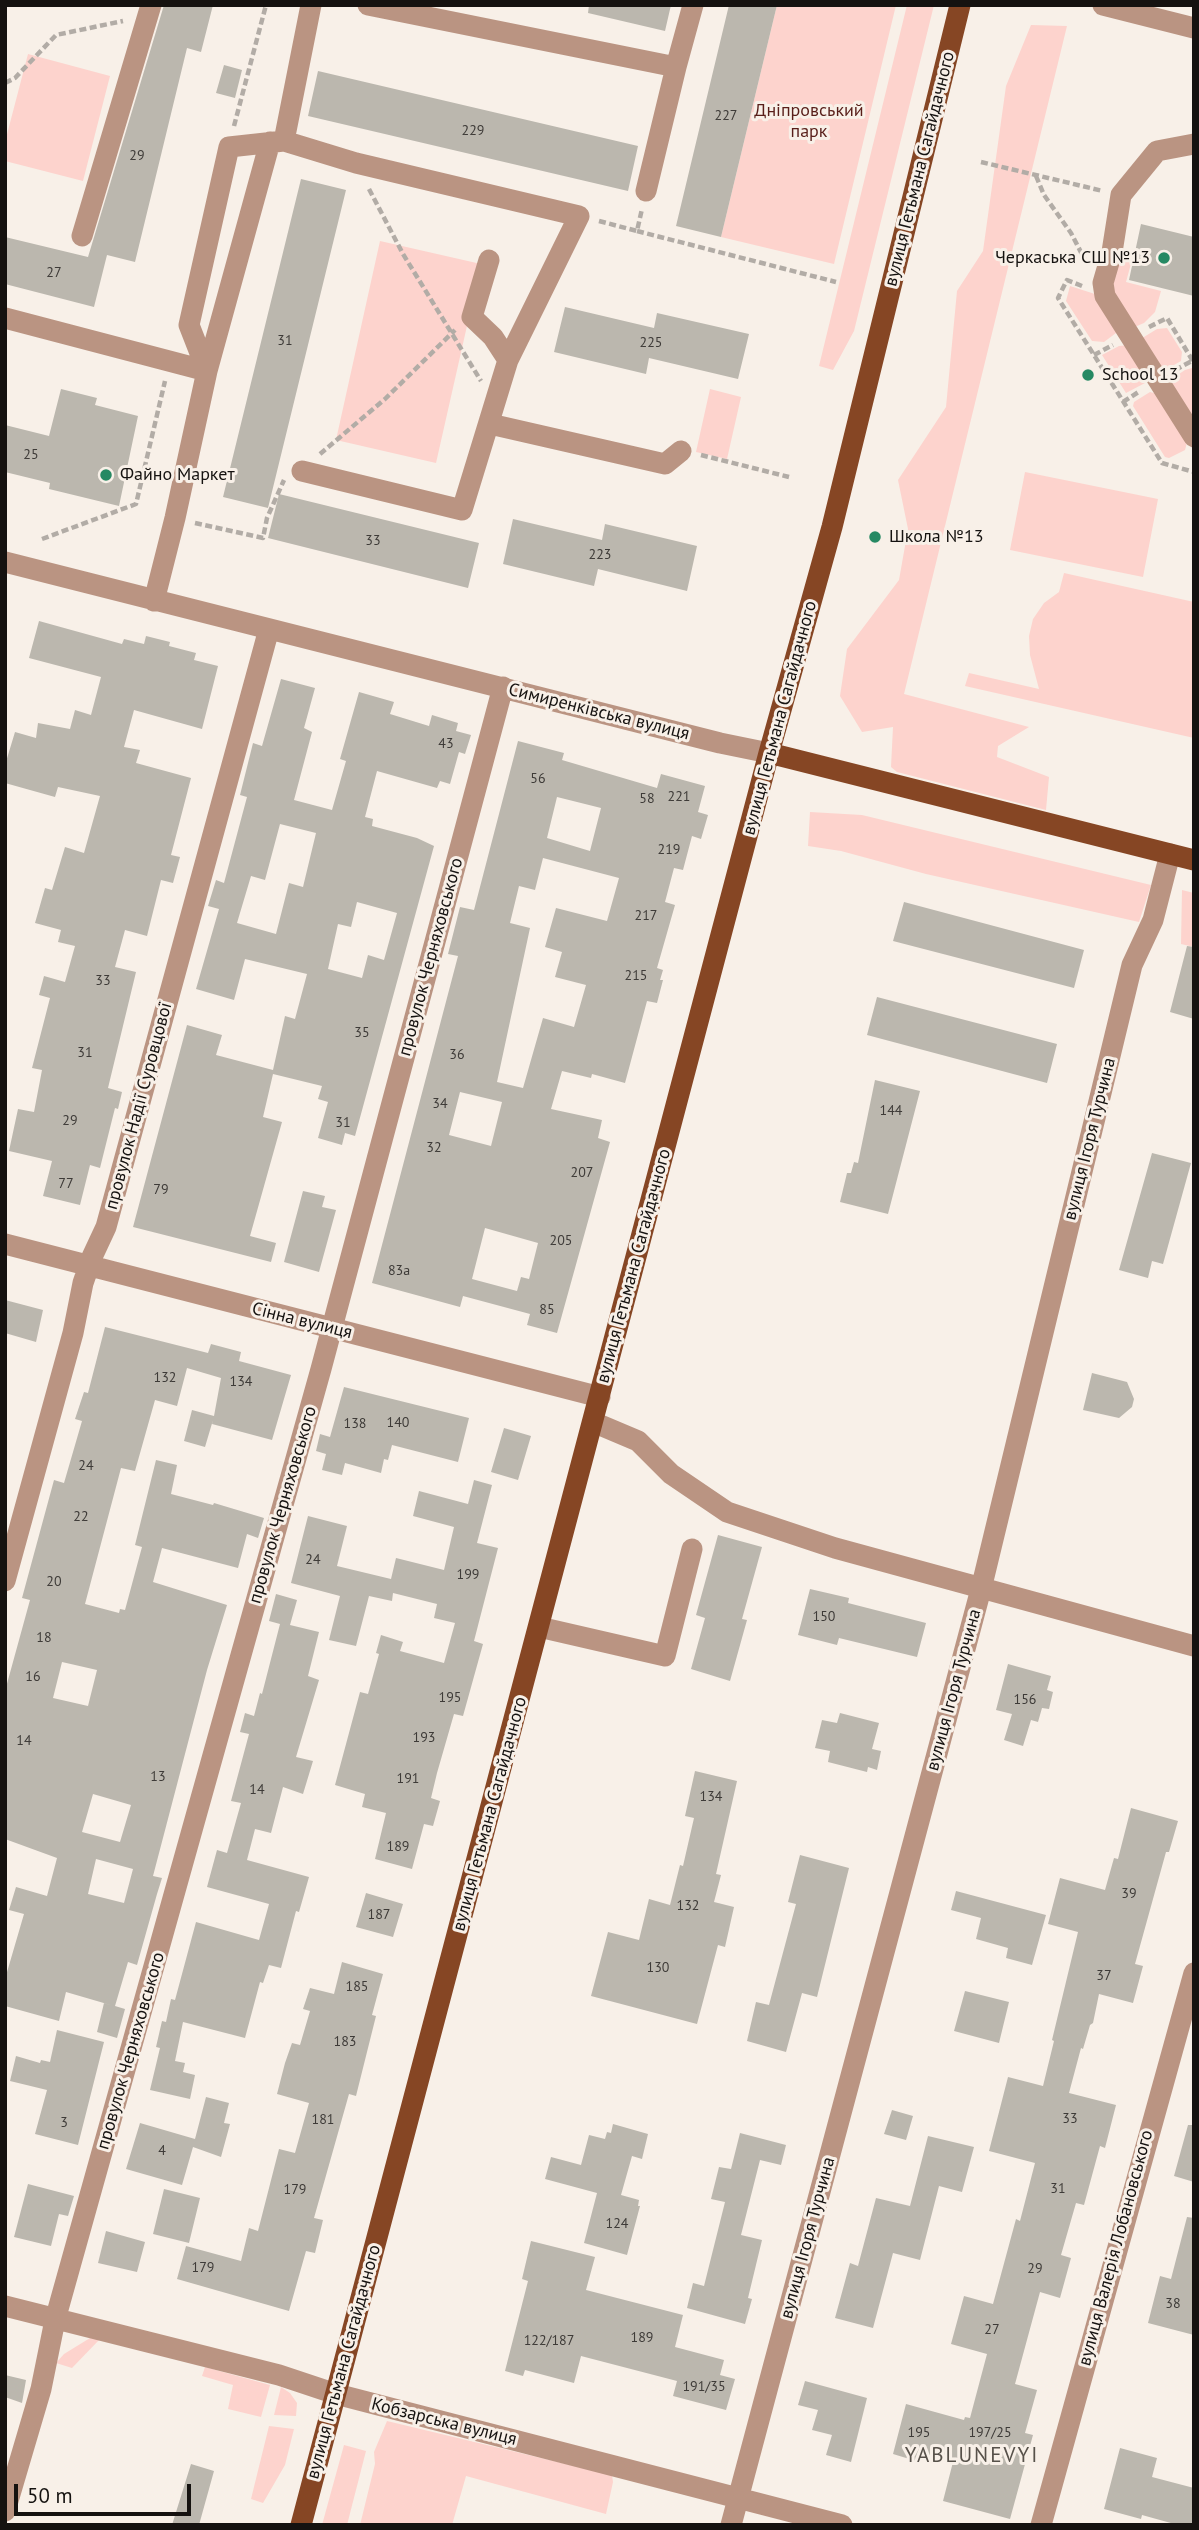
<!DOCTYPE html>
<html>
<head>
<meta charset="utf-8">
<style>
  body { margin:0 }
  #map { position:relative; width:1199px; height:2530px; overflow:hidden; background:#f8f0e8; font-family:"PT Sans",sans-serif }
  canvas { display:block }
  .frame { position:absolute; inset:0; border:7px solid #151210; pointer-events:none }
  .scale { position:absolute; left:14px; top:2484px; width:177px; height:32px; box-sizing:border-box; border:4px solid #151210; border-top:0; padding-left:9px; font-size:21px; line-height:24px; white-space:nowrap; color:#151210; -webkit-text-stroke:5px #f8f0e8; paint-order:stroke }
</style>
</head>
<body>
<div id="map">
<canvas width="1199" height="2530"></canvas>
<div class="frame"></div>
<div class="scale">50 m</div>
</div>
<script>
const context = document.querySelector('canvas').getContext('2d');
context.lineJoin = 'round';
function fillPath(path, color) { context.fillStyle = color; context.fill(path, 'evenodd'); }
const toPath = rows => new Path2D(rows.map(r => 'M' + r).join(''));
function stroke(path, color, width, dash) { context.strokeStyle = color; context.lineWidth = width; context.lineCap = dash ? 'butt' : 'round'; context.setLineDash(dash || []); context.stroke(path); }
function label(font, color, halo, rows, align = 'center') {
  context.font = font + ' "PT Sans",sans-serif'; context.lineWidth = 6; context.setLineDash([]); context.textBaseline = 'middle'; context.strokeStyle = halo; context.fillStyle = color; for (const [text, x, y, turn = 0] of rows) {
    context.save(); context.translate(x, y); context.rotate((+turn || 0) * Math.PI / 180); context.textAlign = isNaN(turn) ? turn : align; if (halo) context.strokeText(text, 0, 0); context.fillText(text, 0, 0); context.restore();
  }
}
const green = toPath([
  [777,5,896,5,834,264,721,237],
  [907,5,934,5,854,331,833,370,819,366],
  [1031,25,1067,26,904,694,1029,727,998,746,997,757,1049,777,1046,810,897,772,891,767,893,727,862,732,840,696,847,649,899,580,908,529,898,480,946,407,957,291,983,251,1006,86],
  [28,54,110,76,83,181,5,161,5,142],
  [380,241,481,264,436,463,336,440],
  [1115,257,1132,260,1126,282,1161,291,1155,312,1144,323,1137,326,1132,327,1111,292],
  [1070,286,1098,295,1120,330,1104,342,1092,341,1066,301],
  [1167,328,1182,352,1181,361,1167,369,1154,364,1139,340,1157,329],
  [1130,345,1145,372,1145,383,1126,393,1102,355,1119,346],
  [1192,368,1194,371,1194,427,1171,391,1173,378,1185,370],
  [710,389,741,397,727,459,696,452],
  [1150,392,1161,395,1188,439,1185,450,1169,458,1165,457,1133,406,1134,402],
  [1025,472,1158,499,1143,577,1010,550],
  [1064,573,1194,602,1194,738,965,686,969,673,1039,689,1030,655,1029,636,1033,619,1044,603,1059,592],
  [810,812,862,815,1151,885,1139,922,926,874,841,851,808,846],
  [1182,890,1194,893,1194,947,1181,944],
  [90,2338,100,2339,72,2368,56,2363,64,2354],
  [205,2367,270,2385,261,2417,228,2409,233,2385,202,2376],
  [281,2387,290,2393,297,2403,296,2416,274,2415],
  [387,2421,612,2475,613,2482,606,2514,466,2476,452,2525,360,2525,375,2464,374,2452],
  [269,2426,294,2429,285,2465,263,2503,251,2499],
  [344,2445,366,2451,347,2525,322,2525]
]);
const building = toPath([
  [164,5,213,5,201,52,187,48,135,262,107,255,94,307,5,284,5,237,88,257],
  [589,5,671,5,665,31,588,13],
  [729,5,777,5,721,237,676,226],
  [224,65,242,70,235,98,216,93],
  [318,71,638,146,628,191,308,116],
  [301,179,346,190,268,508,223,497],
  [1141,224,1194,237,1194,296,1129,280],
  [565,307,654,328,657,313,749,334,738,379,649,358,646,374,554,352],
  [61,389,97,398,95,405,138,416,119,506,49,489,50,483,5,472,5,425,49,436],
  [279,494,479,543,468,588,268,538],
  [513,519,602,540,605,524,697,546,687,591,598,569,594,586,503,564],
  [39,621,122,644,124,639,144,644,146,636,170,642,169,646,196,653,194,660,218,666,202,729,134,710,124,747,140,750,136,763,191,778,171,855,180,857,173,883,161,880,147,936,125,930,115,967,136,972,108,1088,122,1092,118,1109,115,1108,100,1168,90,1165,80,1205,43,1196,52,1161,9,1151,18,1109,34,1112,42,1070,32,1068,50,998,39,995,44,976,65,982,75,946,58,942,61,930,35,923,45,888,52,890,65,847,84,853,100,796,58,787,55,797,5,783,5,765,15,732,36,738,38,723,70,729,75,710,91,715,101,677,29,658],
  [281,679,315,688,304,728,312,732,294,800,332,810,346,761,340,759,359,692,394,702,390,714,429,726,432,715,458,723,456,731,471,735,465,754,459,752,450,784,440,781,437,788,377,771,365,817,373,819,372,826,417,838,434,846,355,1136,345,1133,342,1145,318,1138,328,1102,318,1099,322,1086,273,1074,263,1117,282,1122,250,1236,276,1243,271,1262,133,1227,187,1025,222,1035,216,1055,273,1070,285,1016,295,1019,307,974,245,959,234,1000,196,989,219,909,208,906,216,880,224,883,247,797,240,795,253,743,262,746],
  [280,824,316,833,303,887,289,883,276,934,237,923,251,876,265,880],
  [357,902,397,913,384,960,368,955,362,978,328,969,338,924,351,927],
  [518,741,564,753,562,760,657,788,661,774,705,786,698,812,708,815,701,839,692,836,683,870,674,868,665,902,675,905,657,968,663,970,660,980,663,980,657,1003,647,1001,625,1083,592,1074,591,1078,562,1071,551,1109,602,1120,598,1138,610,1142,557,1333,527,1325,530,1314,463,1296,460,1307,372,1283,458,956,448,954,460,907,474,910],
  [557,797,601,808,590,851,547,838],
  [543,858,619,878,607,921,556,908,545,947,562,952,555,977,586,985,574,1027,543,1018,523,1088,497,1082,530,928,510,923,519,886,535,890],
  [460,1092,502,1102,491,1146,449,1135],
  [485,1228,538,1243,529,1279,521,1277,517,1291,472,1279],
  [904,902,1084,950,1074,988,893,941],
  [1187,946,1194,947,1194,1019,1170,1012],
  [877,997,1057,1044,1047,1083,867,1035],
  [875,1080,920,1091,888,1214,840,1202,847,1173,851,1173,854,1162,858,1163],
  [1152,1153,1191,1163,1163,1264,1152,1261,1148,1278,1119,1270],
  [303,1191,325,1196,322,1207,336,1210,319,1272,284,1262],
  [5,1300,43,1310,36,1342,5,1333],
  [105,1327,208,1353,211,1344,241,1352,239,1361,291,1375,272,1440,212,1424,213,1420,205,1447,184,1441,192,1410,214,1416,221,1378,187,1368,177,1406,155,1400,135,1471,121,1468,85,1604,119,1613,120,1609,125,1610,142,1547,135,1545,156,1460,177,1465,171,1494,213,1505,214,1503,264,1518,258,1538,247,1534,238,1568,162,1548,153,1582,227,1605,207,1670,153,1876,162,1878,157,1894,137,1965,128,1962,115,2006,125,2009,117,2038,97,2032,104,2003,114,2006,66,1992,59,2021,5,2006,5,1979,24,1914,9,1910,16,1887,47,1896,57,1858,5,1839,5,1691,30,1600,22,1598,54,1480,64,1483,82,1421,75,1419,84,1392,88,1393],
  [62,1662,97,1670,88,1706,53,1698],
  [93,1794,131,1805,120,1842,82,1832],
  [96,1859,133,1869,124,1903,88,1894],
  [1092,1373,1127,1382,1134,1399,1132,1407,1119,1418,1083,1410],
  [344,1387,469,1418,458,1462,392,1445,388,1460,384,1459,381,1473,345,1463,342,1475,322,1470,326,1454,316,1451,320,1434,330,1437],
  [504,1428,531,1436,518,1480,491,1472],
  [474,1480,492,1485,477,1543,498,1548,474,1641,483,1644,463,1716,454,1714,437,1773,431,1798,440,1801,433,1826,424,1824,412,1869,375,1859,386,1813,362,1807,365,1794,335,1785,360,1692,368,1694,379,1654,376,1653,381,1635,403,1642,400,1651,444,1663,455,1623,434,1618,437,1604,393,1593,392,1601,369,1596,356,1646,329,1640,340,1596,291,1583,308,1516,347,1526,337,1566,391,1579,396,1558,444,1570,454,1527,413,1516,419,1491,468,1504],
  [718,1535,762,1547,742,1619,747,1620,730,1681,691,1669,705,1618,696,1615],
  [810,1589,849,1598,848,1603,926,1623,917,1657,839,1638,837,1645,798,1635],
  [276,1594,297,1600,290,1625,319,1632,308,1676,319,1680,296,1757,313,1761,303,1794,283,1787,271,1833,255,1829,247,1860,309,1877,299,1912,296,1911,281,1968,269,1965,263,1983,260,1982,245,2038,183,2022,175,2061,185,2063,183,2072,195,2075,190,2099,150,2090,160,2048,156,2047,162,2021,166,2022,171,1999,175,2000,196,1922,259,1940,269,1904,207,1887,217,1850,227,1853,241,1803,231,1801,249,1734,240,1732,245,1713,254,1716,260,1693,262,1694,280,1624,269,1621],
  [1008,1664,1051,1676,1047,1690,1053,1692,1049,1709,1042,1708,1038,1722,1031,1720,1023,1746,1004,1740,1012,1714,996,1710],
  [840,1713,879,1723,872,1749,881,1751,877,1770,868,1767,867,1772,828,1762,830,1751,815,1748,822,1720,837,1723],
  [695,1771,737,1781,716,1874,721,1875,714,1902,734,1907,725,1947,718,1945,697,2024,591,1996,608,1932,639,1940,649,1899,670,1905,680,1865,683,1866,694,1818,685,1816],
  [1131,1808,1178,1821,1169,1852,1166,1852,1135,1964,1143,1966,1133,2003,1099,1994,1093,2023,1090,2025,1083,2049,1081,2048,1069,2093,1116,2105,1105,2148,1100,2146,1084,2205,1076,2203,1061,2255,1071,2258,1060,2298,1040,2292,1015,2384,1037,2390,1025,2433,1033,2435,1010,2519,943,2501,953,2462,918,2452,916,2461,893,2454,906,2404,964,2420,965,2417,970,2418,987,2354,951,2344,964,2296,993,2304,1016,2219,1020,2221,1035,2163,989,2151,1008,2077,1043,2086,1054,2041,1052,2040,1078,1932,1048,1924,1060,1878,1105,1890,1114,1858,1118,1859],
  [800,1855,849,1868,817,1997,802,1993,786,2052,747,2041,756,2002,769,2005,796,1904,788,1902],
  [956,1891,1046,1915,1032,1965,1006,1958,1008,1948,976,1939,981,1918,951,1910],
  [366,1893,403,1904,393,1937,356,1927],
  [342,1962,383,1974,372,2015,376,2016,356,2096,349,2094,314,2218,323,2220,315,2253,306,2251,289,2311,177,2279,186,2246,241,2261,249,2228,258,2231,279,2149,295,2153,309,2103,277,2094,285,2063,292,2043,300,2045,310,2011,303,2009,310,1988,334,1994],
  [965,1991,1009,2002,999,2043,954,2031],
  [57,2030,104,2042,78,2145,35,2134,47,2090,10,2081,16,2056,40,2063,41,2060,50,2062],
  [206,2097,229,2103,224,2123,230,2124,221,2157,193,2147,182,2185,126,2169,140,2123,195,2139],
  [892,2110,913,2116,906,2140,884,2134],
  [613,2124,648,2134,642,2159,632,2156,621,2195,639,2200,638,2206,640,2206,627,2255,584,2243,597,2193,545,2179,551,2157,581,2165,589,2135,605,2139,607,2132,611,2133],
  [1188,2125,1194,2125,1194,2182,1174,2176],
  [740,2133,786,2145,781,2165,760,2160,741,2235,762,2240,748,2298,752,2299,745,2324,687,2308,693,2283,704,2286,725,2202,711,2199,719,2167,731,2169],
  [928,2136,974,2147,962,2192,939,2186,920,2260,893,2253,873,2328,835,2318,850,2263,858,2266,876,2198,910,2206],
  [28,2184,74,2196,68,2216,59,2214,51,2246,14,2237],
  [164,2189,200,2198,189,2243,153,2234],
  [1187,2217,1194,2218,1194,2335,1148,2323,1160,2276,1171,2279],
  [106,2231,145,2242,137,2272,98,2263],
  [531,2241,595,2257,586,2290,683,2315,675,2347,724,2360,720,2375,735,2379,726,2410,673,2396,677,2381,581,2356,574,2383,525,2370,523,2376,505,2371,528,2281,522,2279],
  [5,2375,26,2380,22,2403,5,2397],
  [805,2381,867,2398,851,2462,826,2455,832,2435,812,2430,818,2410,798,2405],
  [1120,2448,1157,2458,1152,2477,1194,2488,1194,2525,1178,2525,1142,2515,1141,2519,1104,2509],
  [191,2464,214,2471,199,2525,172,2525]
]);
const path = toPath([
  [5,83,15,78,56,35,123,21],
  [234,126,266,5],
  [981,162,1103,191],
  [1036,176,1044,195,1071,233,1086,262],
  [369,189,403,254,481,381],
  [599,221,637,231,642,209],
  [637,231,836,282],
  [1082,286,1067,280,1058,298,1162,463,1194,472],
  [1149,327,1167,318,1194,363],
  [1094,355,1113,345],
  [1175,370,1192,361],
  [1123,402,1140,391],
  [320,454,385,399,455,330],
  [701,455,789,477],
  [195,523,263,538,267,518,284,480],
  [42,539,136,504,165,381]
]);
const minor = toPath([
  [368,5,676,67,646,191],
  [1103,5,1194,28],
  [676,67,693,5],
  [284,141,356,163,579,216,508,360,462,510,302,471],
  [1194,144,1157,151,1121,195,1112,252,1103,283,1105,296,1194,437],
  [82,236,151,5],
  [489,260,472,317,493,337,508,360],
  [5,318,207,371,270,142],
  [490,424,665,464,681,451],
  [5,562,720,743,769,753],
  [154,601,175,518,207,371,189,325,229,147,284,141,311,5],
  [5,1244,600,1397],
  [593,1422,638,1441,671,1474,727,1512,835,1548,1194,1646],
  [5,1581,73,1333,83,1283,92,1257,106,1227,269,629],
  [539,1627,665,1656,692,1549],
  [5,2306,279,2375,336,2394,842,2525],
  [5,2511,41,2389,55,2320,321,1369,503,687],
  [731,2525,981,1589,1132,965,1153,920,1170,854],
  [1041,2525,1194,1973]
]);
const major = toPath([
  [769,753,1194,860],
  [301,2525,769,753,832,527,960,5]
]);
const markers = [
  [1164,258,7,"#268963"],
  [1088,375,7,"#268963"],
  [106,475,7,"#268963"],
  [875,537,7,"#268963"]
];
const numberNames = [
  ["227",726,116],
  ["229",473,131],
  ["29",137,156],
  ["27",54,273],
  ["31",285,341],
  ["225",651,343],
  ["25",31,455],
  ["33",373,541],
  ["223",600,555],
  ["43",446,744],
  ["56",538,779],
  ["221",679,797],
  ["58",647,799],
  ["219",669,850],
  ["217",646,916],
  ["215",636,976],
  ["33",103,981],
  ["35",362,1033],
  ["31",85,1053],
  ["36",457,1055],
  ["34",440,1104],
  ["144",891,1111],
  ["29",70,1121],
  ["31",343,1123],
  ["32",434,1148],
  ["207",582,1173],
  ["77",66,1184],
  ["79",161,1190],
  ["205",561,1241],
  ["83а",399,1271],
  ["85",547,1310],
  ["132",165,1378],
  ["134",241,1382],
  ["140",398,1423],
  ["138",355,1424],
  ["24",86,1466],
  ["22",81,1517],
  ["24",313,1560],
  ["199",468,1575],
  ["20",54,1582],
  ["150",824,1617],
  ["18",44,1638],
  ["16",33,1677],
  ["195",450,1698],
  ["156",1025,1700],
  ["193",424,1738],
  ["14",24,1741],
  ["13",158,1777],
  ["191",408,1779],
  ["14",257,1790],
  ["134",711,1797],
  ["189",398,1847],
  ["39",1129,1894],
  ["132",688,1906],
  ["187",379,1915],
  ["130",658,1968],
  ["37",1104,1976],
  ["185",357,1987],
  ["183",345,2042],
  ["33",1070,2119],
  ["181",323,2120],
  ["3",64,2123],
  ["4",162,2151],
  ["31",1058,2189],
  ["179",295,2190],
  ["124",617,2224],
  ["179",203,2268],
  ["29",1035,2269],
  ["38",1173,2304],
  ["27",992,2330],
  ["189",642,2338],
  ["122/187",549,2341],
  ["191/35",704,2387],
  ["195",919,2433],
  ["197/25",990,2433]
];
const parkNames = [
  ["Дніпровський",809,111],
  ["парк",809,132]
];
const streetNames = [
  ["вулиця Гетьмана Сагайдачного",920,169,-76],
  ["Симиренківська вулиця",599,712,14],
  ["вулиця Гетьмана Сагайдачного",780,718,-75],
  ["провулок Черняховського",431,957,-75],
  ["провулок Надії Суровцової",139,1106,-75],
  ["вулиця Ігоря Турчина",1090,1139,-76],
  ["вулиця Гетьмана Сагайдачного",634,1266,-75],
  ["Сінна вулиця",302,1321,14],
  ["провулок Черняховського",283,1505,-74],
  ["вулиця Ігоря Турчина",954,1690,-75],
  ["вулиця Гетьмана Сагайдачного",490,1814,-75],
  ["провулок Черняховського",131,2051,-74],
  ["вулиця Ігоря Турчина",808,2238,-75],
  ["вулиця Валерія Лобановського",1116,2248,-75],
  ["вулиця Гетьмана Сагайдачного",344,2362,-75],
  ["Кобзарська вулиця",444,2422,14]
];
const poiNames = [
  ["Черкаська СШ №13",1150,258,"right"],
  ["School 13",1102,375],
  ["Файно Маркет",120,475],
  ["Школа №13",889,537]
];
const quarterNames = [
  ["YABLUNEVYI",972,2456]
];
fillPath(green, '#fdd3cd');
fillPath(building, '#bbb7ae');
stroke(path, '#b2aca6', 4.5, [7, 3.5]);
stroke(minor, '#ba9482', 21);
stroke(major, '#864624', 21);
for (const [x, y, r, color] of markers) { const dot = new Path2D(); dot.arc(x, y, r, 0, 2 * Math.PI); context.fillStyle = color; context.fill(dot); stroke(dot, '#f8f0e8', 2.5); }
label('14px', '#3e3b38', null, numberNames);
label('18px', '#581e19', '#f8f0e8', parkNames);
label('18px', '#151210', '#f8f0e8', streetNames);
label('18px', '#151210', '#f8f0e8', poiNames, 'left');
context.letterSpacing = '2px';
label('21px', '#57514a', '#f8f0e8', quarterNames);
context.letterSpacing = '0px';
</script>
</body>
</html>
